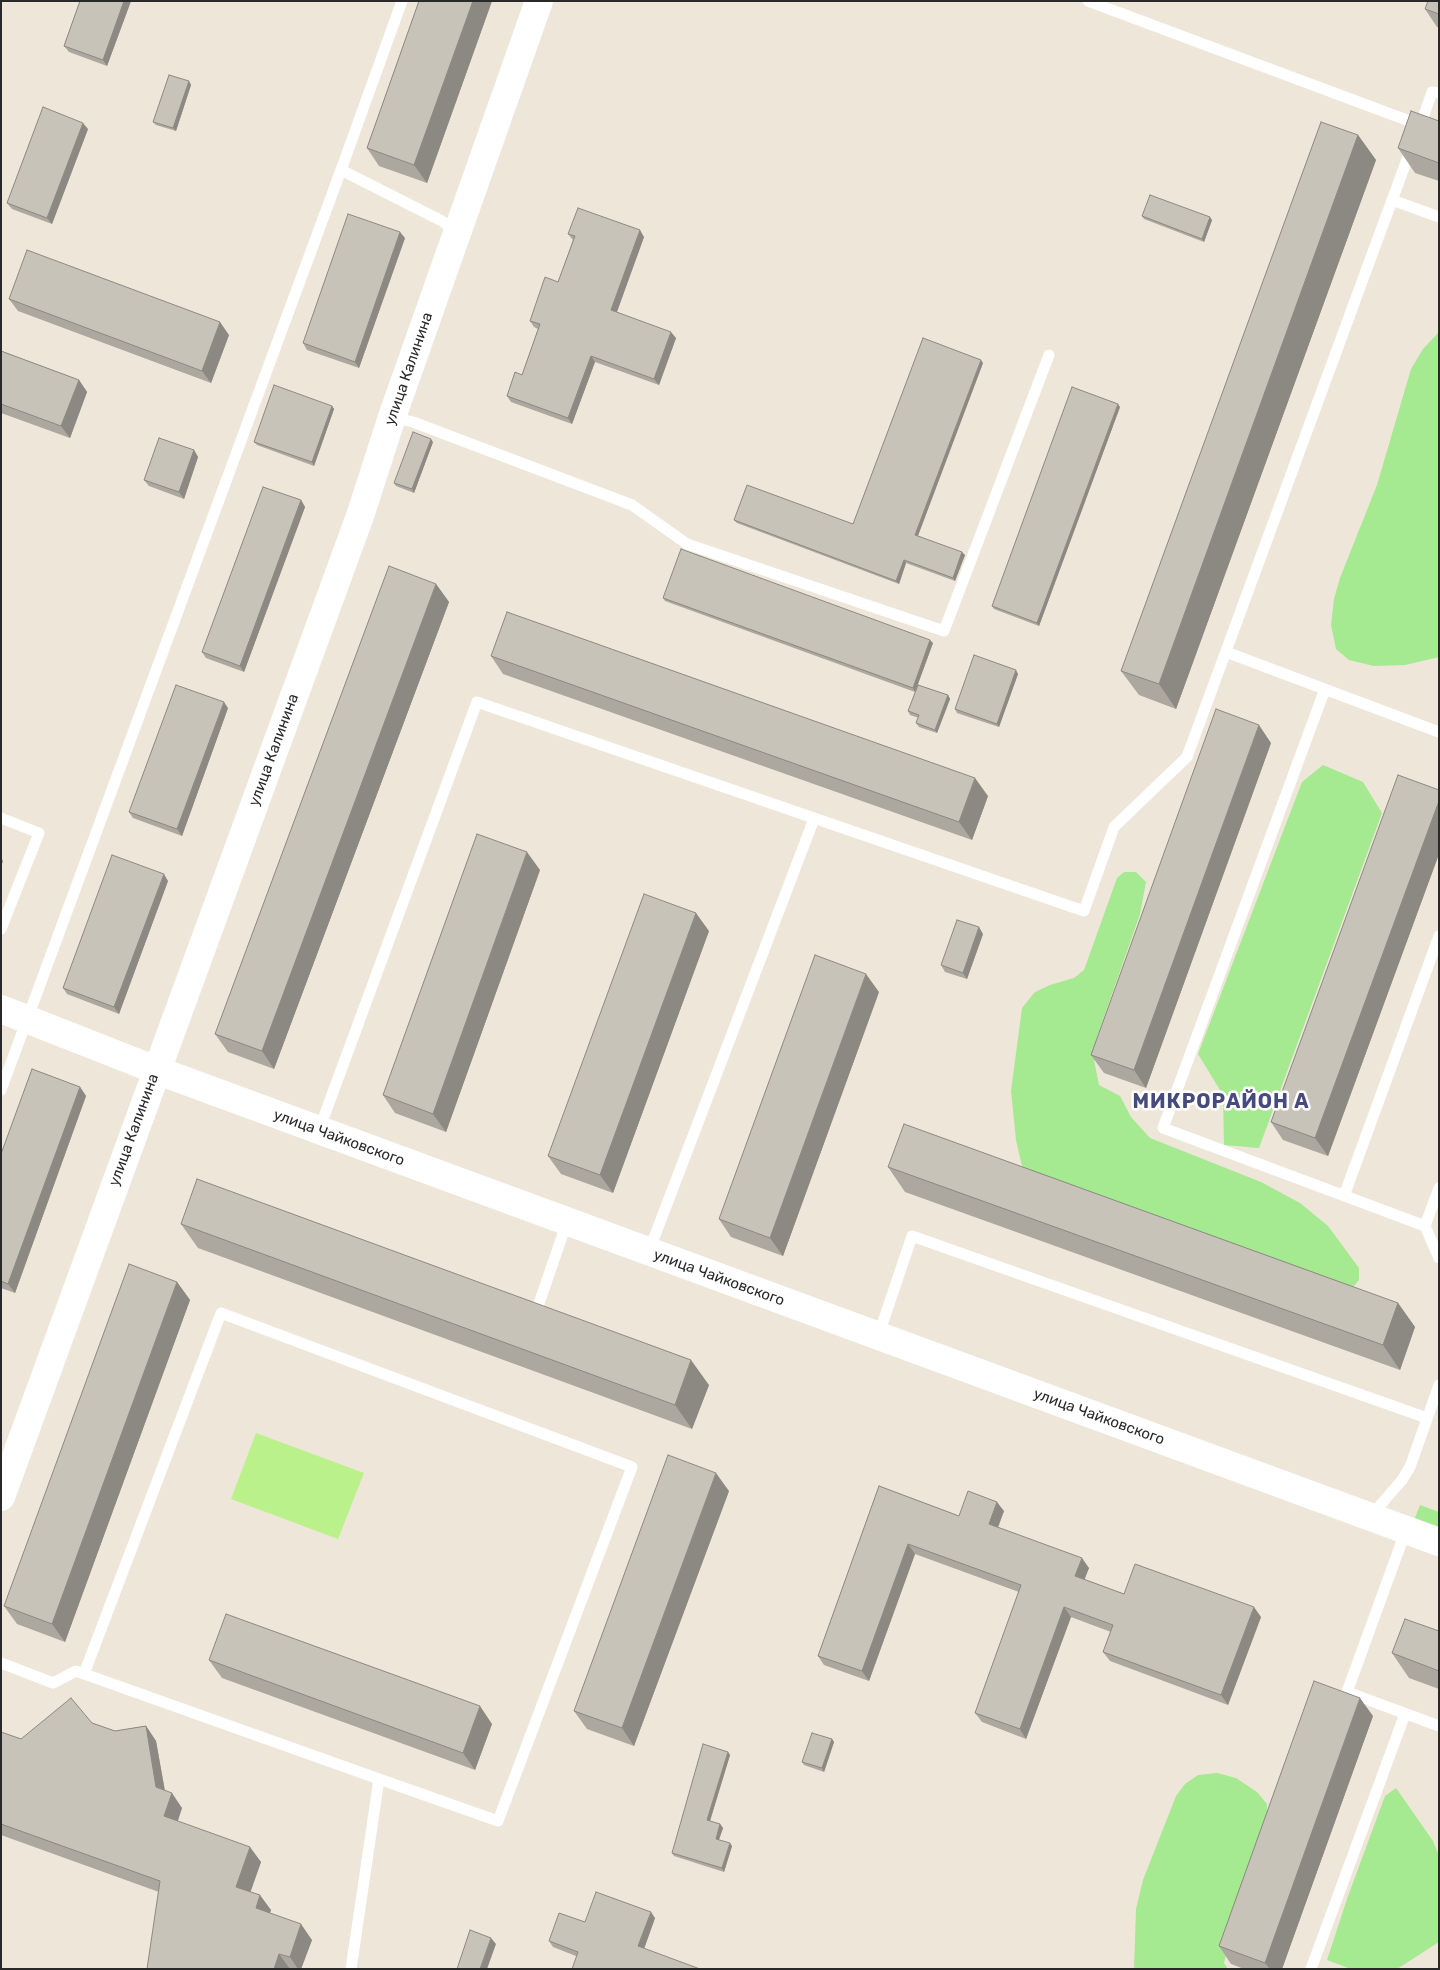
<!DOCTYPE html>
<html>
<head>
<meta charset="utf-8">
<style>
  body { margin:0 }
  #map { position:relative; width:1440px; height:1970px; overflow:hidden; background:#ede6d9; font-family:Rubik,sans-serif }
  canvas { display:block }
  .frame { position:absolute; inset:0; border:2px solid #292929; pointer-events:none }
</style>
</head>
<body>
<div id="map">
<canvas width="1440" height="1970"></canvas>
<div class="frame"></div>
</div>
<script>
const context = document.querySelector('canvas').getContext('2d');
context.lineJoin = 'round';
function fillPath(path, color) { context.fillStyle = color; context.fill(path, 'evenodd'); }
const toPath = rows => new Path2D(rows.map(r => 'M' + r).join(''));
function stroke(path, color, width, dash) { context.strokeStyle = color; context.lineWidth = width; context.lineCap = dash ? 'butt' : 'round'; context.setLineDash(dash || []); context.stroke(path); }
function label(font, color, halo, rows, align = 'center') {
  context.font = font + ' Rubik,sans-serif'; context.lineWidth = 5; context.setLineDash([]); context.textBaseline = 'middle'; context.strokeStyle = halo; context.fillStyle = color; for (const [text, x, y, turn = 0] of rows) {
    context.save(); context.translate(x, y); context.rotate((+turn || 0) * Math.PI / 180); context.textAlign = isNaN(turn) ? turn : align; if (halo) context.strokeText(text, 0, 0); context.fillText(text, 0, 0); context.restore();
  }
}
const green = toPath([
  [1439,332,1439,657,1405,665,1374,666,1349,660,1336,649,1331,625,1334,599,1340,578,1377,485,1411,369,1423,349],
  [1323,765,1363,782,1382,813,1259,1148,1224,1145,1223,1095,1198,1054,1302,782],
  [1124,872,1136,872,1146,882,1140,914,1097,1037,1094,1060,1099,1085,1120,1096,1131,1117,1150,1138,1261,1182,1300,1203,1328,1226,1359,1268,1359,1280,1353,1287,1037,1182,1022,1166,1016,1140,1011,1091,1022,1008,1035,992,1050,985,1074,978,1084,970,1117,878],
  [1420,1505,1439,1512,1439,1527,1415,1518],
  [1217,1773,1236,1778,1257,1792,1267,1804,1267,1821,1226,1955,1224,1963,1228,1969,1134,1969,1136,1909,1143,1880,1176,1796,1185,1784,1198,1775],
  [1396,1788,1433,1841,1439,1856,1439,1942,1397,1969,1351,1969,1327,1960,1347,1899,1385,1796]
]);
const pitch = toPath([
  [256,1433,364,1473,338,1539,231,1499]
]);
const service = toPath([
  [1088,1,1420,125],
  [1419,129,1432,92,1439,93],
  [341,170,402,1],
  [1392,200,1439,217],
  [392,417,413,422,632,505,687,544,944,631,1049,355],
  [1226,652,1439,732],
  [1325,689,1163,1128,1425,1226,1439,1188],
  [1,818,39,833,1,929],
  [1,1090,341,170,442,221,456,233],
  [319,1130,477,702,1084,911,1114,827,1187,757,1412,146],
  [1344,1196,1439,936],
  [1425,1226,1439,1258],
  [649,1251,814,819],
  [535,1315,567,1222],
  [878,1337,912,1236,1427,1418],
  [1370,1517,1402,1480,1410,1467,1439,1385],
  [1406,1530,1347,1692,1439,1726],
  [1,1663,53,1683,76,1671,379,1779,351,1969],
  [84,1674,221,1313,632,1467,498,1821,379,1779],
  [1311,1969,1405,1714]
]);
const tertiary = toPath([
  [1,1497,360,516,392,417,539,1]
]);
const secondary = toPath([
  [1,1009,156,1070,1439,1542]
]);
const wall = toPath([
  [80,1,131,1,107,66,69,52,64,46],
  [419,1,492,1,427,183,379,166,367,148],
  [1439,1,1439,27,1437,27,1425,9],
  [189,81,191,85,176,131,156,125,153,122],
  [1439,121,1439,181,1415,173,1398,148],
  [88,129,52,224,12,209,7,203],
  [1358,135,1376,160,1176,709,1139,695,1121,671],
  [1142,216,1212,220,1204,242,1144,219],
  [568,234,644,237,617,312,676,338,659,385,595,362,572,424,511,402,507,396,522,375,538,329,534,327,530,321,558,282,573,240],
  [405,238,359,368,307,350,303,343],
  [9,299,229,335,211,383,18,311],
  [1,351,79,380,87,392,70,438,1,413],
  [983,363,918,536,965,555,955,581,906,563,899,584,737,523,734,520,853,524],
  [332,406,334,409,314,466,257,445,254,442],
  [1120,407,1039,626,994,609,992,606],
  [433,442,414,493,396,486,394,483],
  [194,450,198,457,184,499,149,486,144,480],
  [301,500,305,507,244,672,206,658,202,652],
  [436,584,449,602,274,1069,228,1052,215,1034],
  [663,598,933,643,915,692,665,601],
  [491,656,988,796,972,840,503,674],
  [1018,674,999,727,957,713,955,709],
  [948,695,950,699,937,733,919,727,916,723,919,718,910,715,908,711],
  [228,708,182,836,133,818,129,812],
  [1271,743,1146,1088,1104,1073,1091,1055],
  [1439,790,1439,854,1328,1156,1283,1140,1271,1122],
  [540,870,446,1132,395,1113,383,1095],
  [168,881,119,1014,67,994,63,988],
  [709,931,613,1193,561,1174,548,1156],
  [983,934,967,979,945,972,941,965],
  [879,992,783,1256,731,1237,719,1219],
  [80,1087,86,1096,15,1293,1,1288,1,1154],
  [888,1167,1398,1303,1415,1327,1400,1370,905,1192],
  [181,1224,709,1385,692,1429,198,1248],
  [177,1282,190,1300,65,1642,17,1624,4,1606],
  [879,1486,959,1516,1004,1511,998,1528,1089,1568,1084,1579,1124,1594,1261,1617,1228,1705,1110,1661,1103,1652,1111,1632,1071,1617,1026,1739,982,1722,975,1713,1019,1592,915,1554,869,1681,824,1665,818,1656],
  [729,1491,634,1746,587,1729,574,1711],
  [1439,1631,1439,1689,1409,1678,1392,1653],
  [209,1660,492,1724,475,1770,222,1678],
  [1373,1716,1282,1969,1244,1969,1231,1964,1219,1946],
  [92,1723,115,1731,146,1726,156,1741,165,1791,182,1808,178,1821,261,1862,250,1892,271,1910,270,1913,312,1940,301,1969,147,1969,159,1892,1,1835,1,1732,21,1739],
  [832,1739,834,1742,824,1772,804,1765,802,1762],
  [728,1752,730,1755,710,1821,720,1824,723,1828,719,1840,732,1846,724,1872,674,1856,672,1853],
  [655,1918,644,1948,576,1956,553,1947,549,1941,585,1922]
]);
const shadedWall = toPath([
  [124,1,131,1,107,66,103,60],
  [473,1,492,1,427,183,414,165],
  [189,81,191,85,176,131,173,128],
  [83,123,88,129,52,224,47,218],
  [1358,135,1376,160,1176,709,1159,684],
  [1210,217,1212,220,1204,242,1202,239],
  [640,230,644,237,615,317,611,310],
  [400,232,405,238,359,368,355,362],
  [220,322,229,335,211,383,202,371],
  [671,332,676,338,659,385,654,379],
  [591,356,595,362,572,424,568,418],
  [981,360,983,363,917,538,915,535],
  [79,380,87,392,70,438,61,426],
  [1118,404,1120,407,1039,626,1037,623],
  [332,406,334,409,314,466,312,462],
  [431,439,433,442,414,493,412,489],
  [194,450,198,457,184,499,179,492],
  [301,500,305,507,244,672,240,666],
  [962,552,965,555,955,581,953,578],
  [904,560,906,563,899,584,896,581],
  [436,584,449,602,274,1069,262,1051],
  [930,640,933,643,915,692,913,688],
  [1016,670,1018,674,999,727,997,724],
  [948,695,950,699,937,733,935,730],
  [224,702,228,708,182,836,177,829],
  [1259,725,1271,743,1146,1088,1134,1070],
  [975,778,988,796,972,840,959,822],
  [1439,801,1439,854,1328,1156,1315,1138],
  [527,852,540,870,446,1132,433,1114],
  [1,858,3,861,1,867],
  [164,874,168,881,119,1014,114,1007],
  [696,913,709,931,613,1193,600,1175],
  [979,927,983,934,967,979,963,973],
  [866,974,879,992,783,1256,770,1238],
  [80,1087,86,1096,15,1293,8,1284],
  [177,1282,190,1300,65,1642,52,1624],
  [1398,1303,1415,1327,1400,1370,1383,1345],
  [691,1360,709,1385,692,1429,675,1405],
  [716,1473,729,1491,634,1746,622,1728],
  [997,1502,1004,1511,995,1534,989,1524],
  [908,1544,915,1554,869,1681,862,1671],
  [1082,1558,1089,1568,1082,1586,1075,1576],
  [1064,1607,1071,1617,1026,1739,1020,1729],
  [1254,1607,1261,1617,1228,1705,1221,1695],
  [1360,1698,1373,1716,1282,1969,1270,1969,1265,1963],
  [480,1706,492,1724,475,1770,463,1753],
  [146,1726,156,1741,167,1803,156,1787],
  [832,1739,834,1742,824,1772,822,1768],
  [728,1752,730,1755,709,1824,707,1820],
  [172,1793,182,1808,174,1831,164,1816],
  [720,1824,723,1828,718,1842,716,1839],
  [730,1843,732,1846,724,1872,722,1868],
  [250,1847,261,1862,247,1902,236,1887],
  [260,1895,271,1910,266,1923,256,1908],
  [651,1912,655,1918,643,1952,638,1946],
  [301,1924,312,1940,301,1969,298,1969,290,1957],
  [491,1938,496,1944,487,1969,480,1969],
  [279,1954,290,1969,274,1969]
]);
const building = toPath([
  [80,1,124,1,103,60,64,46,80,1],
  [419,1,473,1,414,165,367,148,419,1],
  [1428,1,1439,1,1439,14,1425,9,1428,1],
  [169,75,189,81,173,128,153,122,169,75],
  [43,107,83,123,47,218,7,203,43,107],
  [1411,111,1439,121,1439,163,1398,148,1411,111],
  [1321,122,1358,135,1159,684,1121,671,1321,122],
  [1150,195,1210,217,1202,239,1142,216,1150,195],
  [578,208,640,230,611,310,671,332,654,379,591,356,568,418,507,396,515,372,522,375,540,324,530,321,545,277,558,282,575,236,568,234,578,208],
  [348,214,400,232,355,362,303,343,348,214],
  [27,250,220,322,202,371,9,299,27,250],
  [923,338,981,360,915,535,962,552,953,578,904,560,896,581,734,520,747,485,853,524,923,338],
  [1,351,79,380,61,426,1,404,1,351],
  [274,385,332,406,312,462,254,442,274,385],
  [1072,387,1118,404,1037,623,992,606,1072,387],
  [413,432,431,439,412,489,394,483,413,432],
  [159,438,194,450,179,492,144,480,159,438],
  [263,487,301,500,240,666,202,652,263,487],
  [681,549,930,640,913,688,663,598,681,549],
  [389,566,436,584,262,1051,215,1034,389,566],
  [507,612,975,778,959,822,491,656,507,612],
  [974,655,1016,670,997,724,955,709,974,655],
  [176,685,224,702,177,829,129,812,176,685],
  [918,685,948,695,935,730,916,723,919,715,908,711,918,685],
  [1216,709,1259,725,1134,1070,1091,1055,1216,709],
  [1398,775,1439,790,1439,801,1315,1138,1271,1122,1398,775],
  [477,834,527,852,433,1114,383,1095,477,834],
  [112,855,164,874,114,1007,63,988,112,855],
  [644,894,696,913,600,1175,548,1156,644,894],
  [957,920,979,927,963,973,941,965,957,920],
  [815,955,866,974,770,1238,719,1219,815,955],
  [32,1069,80,1087,8,1284,1,1281,1,1154,32,1069],
  [904,1124,1398,1303,1383,1345,888,1167,904,1124],
  [197,1179,691,1360,675,1405,181,1224,197,1179],
  [129,1264,177,1282,52,1624,4,1606,129,1264],
  [668,1455,716,1473,622,1728,574,1711,668,1455],
  [879,1486,959,1516,968,1491,997,1502,989,1524,1082,1558,1075,1576,1124,1594,1135,1564,1254,1607,1221,1695,1103,1652,1113,1625,1064,1607,1020,1729,975,1713,1021,1585,908,1544,862,1671,818,1656,879,1486],
  [226,1614,480,1706,463,1753,209,1660,226,1614],
  [1405,1619,1439,1631,1439,1671,1392,1653,1405,1619],
  [1314,1681,1360,1698,1265,1963,1219,1946,1314,1681],
  [71,1698,92,1723,115,1731,146,1726,156,1787,172,1793,164,1816,250,1847,236,1887,260,1895,256,1908,301,1924,290,1957,279,1954,274,1969,147,1969,160,1881,1,1824,1,1732,21,1739,71,1698],
  [812,1733,832,1739,822,1768,802,1762,812,1733],
  [703,1744,728,1752,707,1820,720,1824,716,1839,730,1843,722,1868,672,1853,703,1744],
  [596,1892,651,1912,638,1946,700,1969,572,1969,578,1952,549,1941,559,1913,585,1922,596,1892],
  [470,1930,491,1938,480,1969,457,1969,470,1930]
]);
const streetNames = [
  ["улица Калинина",409,369,-71],
  ["улица Калинина",274,750,-70],
  ["улица Калинина",134,1130,-70],
  ["улица Чайковского",339,1138,20],
  ["улица Чайковского",719,1278,20],
  ["улица Чайковского",1099,1417,20]
];
const districtNames = [
  ["МИКРОРАЙОН А",1221,1102]
];
fillPath(green, '#a5e990');
fillPath(pitch, '#bbf18b');
stroke(service, '#fff', 11);
stroke(tertiary, '#fff', 28);
stroke(secondary, '#fff', 28);
fillPath(wall, '#aca89f');
fillPath(shadedWall, '#8c8882');
fillPath(building, '#c8c3b9');
stroke(building, '#8c8882', 1);
label('15px', '#292929', '#fff', streetNames);
context.letterSpacing = '1px';
label('bold 20px', '#464a7d', '#fff', districtNames);
context.letterSpacing = '0px';
</script>
</body>
</html>
